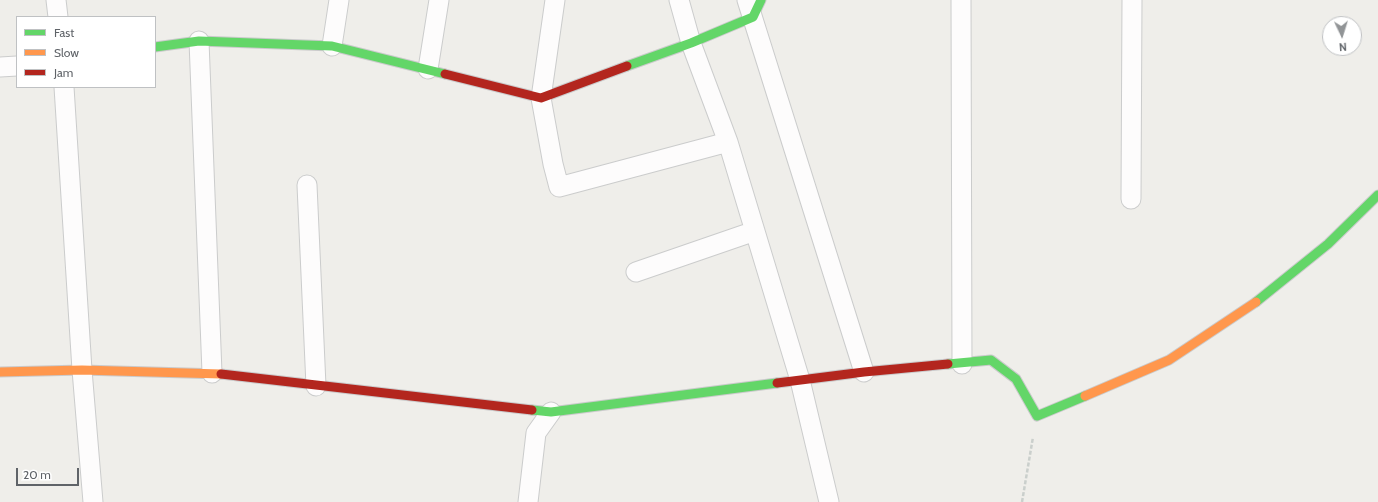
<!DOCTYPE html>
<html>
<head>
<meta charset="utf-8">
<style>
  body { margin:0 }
  #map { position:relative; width:1378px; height:502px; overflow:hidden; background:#efeeea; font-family:Cabin,sans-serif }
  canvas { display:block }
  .legend { position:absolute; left:16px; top:16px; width:140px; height:72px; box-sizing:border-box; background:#fff; border:1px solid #bfc1c3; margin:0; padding:5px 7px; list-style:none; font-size:12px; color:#5f6368 }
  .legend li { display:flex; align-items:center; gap:8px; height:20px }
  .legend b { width:20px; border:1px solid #bfc1c3 }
  .north { position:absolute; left:1322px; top:16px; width:40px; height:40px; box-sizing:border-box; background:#fff; border:1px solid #bfc1c3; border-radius:50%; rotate:176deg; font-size:11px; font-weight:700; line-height:16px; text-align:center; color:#5f6368 }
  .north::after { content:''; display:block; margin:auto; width:14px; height:18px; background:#919496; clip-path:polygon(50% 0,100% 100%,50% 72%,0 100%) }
  .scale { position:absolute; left:16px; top:468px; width:63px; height:18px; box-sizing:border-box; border:2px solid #5f6368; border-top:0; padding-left:5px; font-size:12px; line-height:14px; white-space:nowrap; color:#5f6368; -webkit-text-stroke:3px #fff; paint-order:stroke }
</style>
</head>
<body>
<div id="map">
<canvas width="1378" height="502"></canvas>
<ul class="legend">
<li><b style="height:5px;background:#63d668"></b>Fast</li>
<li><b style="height:5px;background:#ff974d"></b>Slow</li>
<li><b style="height:5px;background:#b3261e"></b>Jam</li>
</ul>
<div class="north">N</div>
<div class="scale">20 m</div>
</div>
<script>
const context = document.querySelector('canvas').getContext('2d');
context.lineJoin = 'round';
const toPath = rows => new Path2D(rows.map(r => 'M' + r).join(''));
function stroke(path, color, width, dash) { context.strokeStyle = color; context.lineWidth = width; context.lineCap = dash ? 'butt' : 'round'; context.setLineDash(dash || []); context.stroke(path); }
const path = toPath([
  [1022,502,1033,437]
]);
const street = toPath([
  [56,0,58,17],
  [555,0,541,98,553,164,559,187,728,142],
  [679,0,691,43,728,142,800,380,829,502],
  [747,0,864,372],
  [961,0,962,364],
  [199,41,212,373],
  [332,46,339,0],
  [0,67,17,66],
  [428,69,439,0],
  [64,87,82,370,93,502],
  [307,185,316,386],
  [1131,199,1132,0],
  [636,272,755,231],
  [528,502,536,433,551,412]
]);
const fast = toPath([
  [155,47,199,41,332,46,445,74],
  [627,66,691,43,753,17,761,0],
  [1256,302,1328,244,1378,195],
  [948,364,991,360,1016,379,1037,416,1085,396],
  [532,410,551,412,777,383]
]);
const slow = toPath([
  [0,372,82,370,221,374],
  [1085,396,1169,360,1256,302]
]);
const jam = toPath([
  [445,74,541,98,627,66],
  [221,374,532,410],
  [777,383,864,372,948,364]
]);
stroke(street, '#cbcccc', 21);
stroke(fast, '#cacacb', 11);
stroke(slow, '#cacacb', 11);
stroke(jam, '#cacacb', 11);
stroke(path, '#cacfcc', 2.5, [4, 2]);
stroke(street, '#fdfcfc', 19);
stroke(fast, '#63d668', 9);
stroke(slow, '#ff974d', 9);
stroke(jam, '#b3261e', 9);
</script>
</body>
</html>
